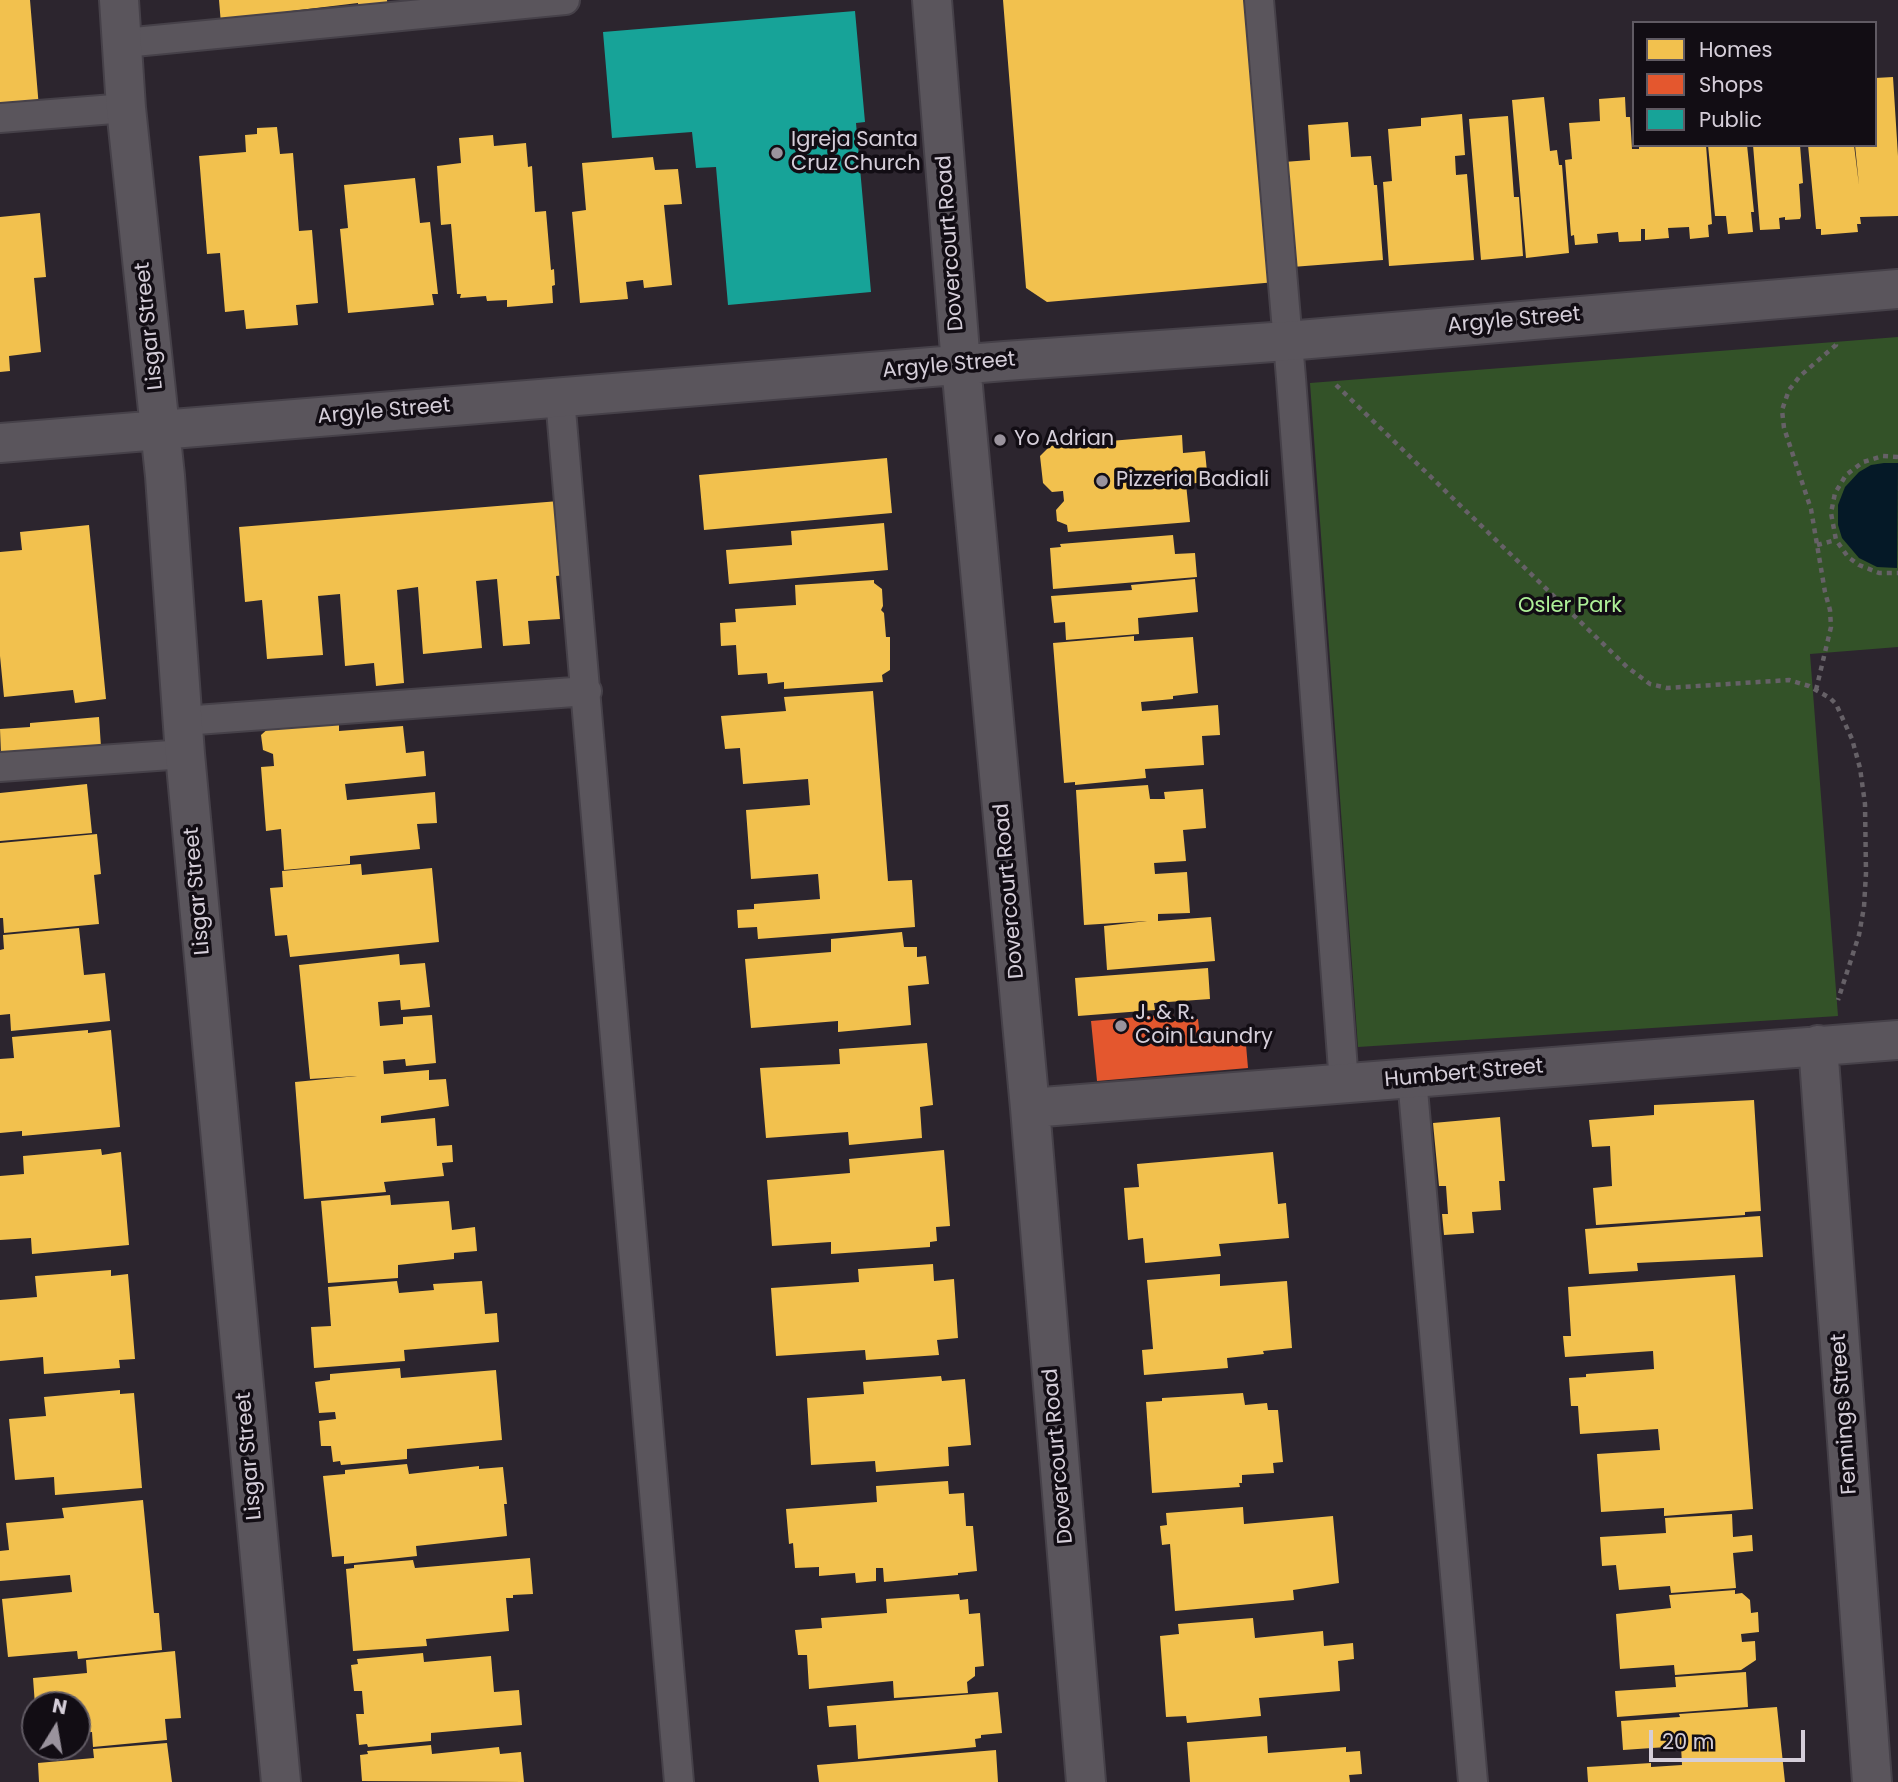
<!DOCTYPE html>
<html>
<head>
<meta charset="utf-8">
<style>
  body { margin:0 }
  #map { position:relative; width:1898px; height:1782px; overflow:hidden; background:#2c252e; font-family:Poppins,sans-serif }
  canvas { display:block }
  .legend { position:absolute; left:1632px; top:21px; width:245px; height:126px; box-sizing:border-box; background:#120d14; border:2px solid #605a63; margin:0; padding:9px 12px; list-style:none; font-size:21px; color:#d5ced9 }
  .legend li { display:flex; align-items:center; gap:14px; height:35px }
  .legend b { width:35px; border:2px solid #605a63 }
  .north { position:absolute; left:21px; top:1691px; width:70px; height:70px; box-sizing:border-box; background:#120d14; border:2px solid #605a63; border-radius:50%; rotate:11deg; font-size:19px; font-weight:700; line-height:28px; text-align:center; color:#d5ced9 }
  .north::after { content:''; display:block; margin:auto; width:24px; height:32px; background:#9a939d; clip-path:polygon(50% 0,100% 100%,50% 72%,0 100%) }
  .scale { position:absolute; left:1649px; top:1730px; width:156px; height:32px; box-sizing:border-box; border:4px solid #d5ced9; border-top:0; padding-left:9px; font-size:21px; line-height:24px; white-space:nowrap; color:#d5ced9; -webkit-text-stroke:5px #120d14; paint-order:stroke }
</style>
</head>
<body>
<div id="map">
<canvas width="1898" height="1782"></canvas>
<ul class="legend">
<li><b style="height:19px;background:#f2c14e"></b>Homes</li>
<li><b style="height:19px;background:#e4572e"></b>Shops</li>
<li><b style="height:19px;background:#17a398"></b>Public</li>
</ul>
<div class="north">N</div>
<div class="scale">20 m</div>
</div>
<script>
const context = document.querySelector('canvas').getContext('2d');
context.lineJoin = 'round';
function fillPath(path, color) { context.fillStyle = color; context.fill(path, 'evenodd'); }
const toPath = rows => new Path2D(rows.map(r => 'M' + r).join(''));
function stroke(path, color, width, dash) { context.strokeStyle = color; context.lineWidth = width; context.lineCap = dash ? 'butt' : 'round'; context.setLineDash(dash || []); context.stroke(path); }
function label(font, color, halo, rows, align = 'center') {
  context.font = font + ' Poppins,sans-serif'; context.lineWidth = 7; context.setLineDash([]); context.textBaseline = 'middle'; context.strokeStyle = halo; context.fillStyle = color; for (const [text, x, y, turn = 0] of rows) {
    context.save(); context.translate(x, y); context.rotate((+turn || 0) * Math.PI / 180); context.textAlign = isNaN(turn) ? turn : align; if (halo) context.strokeText(text, 0, 0); context.fillText(text, 0, 0); context.restore();
  }
}
const green = toPath([
  [1898,337,1898,647,1810,654,1838,1016,1358,1047,1310,383]
]);
const water = toPath([
  [1884,463,1898,463,1897,568,1877,567,1859,558,1842,538,1838,525,1838,505,1845,487,1859,472,1871,465]
]);
const homes = toPath([
  [0,0,30,0,39,108,0,111],
  [219,0,387,0,389,13,359,16,358,3,291,11,292,21,221,24],
  [1003,0,1255,0,1276,282,1047,302,1026,288],
  [1893,77,1898,156,1898,216,1860,217,1861,224,1857,224,1858,232,1821,235,1821,229,1816,229,1808,145,1854,145,1859,185,1855,145,1875,145,1875,78],
  [1544,97,1550,151,1557,150,1559,165,1562,165,1569,253,1526,258,1512,100],
  [1625,97,1626,117,1630,117,1632,149,1639,149,1639,145,1706,145,1712,224,1708,225,1709,237,1690,239,1689,227,1668,228,1669,238,1645,240,1645,229,1641,229,1641,241,1619,242,1618,232,1597,234,1598,243,1575,245,1574,235,1571,236,1565,160,1572,159,1569,123,1600,121,1599,99],
  [1462,114,1465,155,1455,156,1456,175,1467,174,1474,260,1389,266,1383,182,1392,181,1388,129,1421,126,1421,118],
  [1508,116,1514,197,1519,197,1523,256,1481,260,1469,119],
  [1348,122,1351,157,1371,156,1374,185,1377,185,1383,260,1292,267,1284,162,1310,160,1308,125],
  [277,127,280,154,293,153,299,231,312,230,318,303,296,305,298,325,246,329,244,310,225,312,220,253,207,254,199,156,246,152,245,135,257,134,257,128],
  [493,135,494,146,526,143,528,167,532,166,535,212,546,211,551,270,554,269,555,285,552,286,553,303,507,307,507,300,487,301,486,296,460,298,461,294,457,294,451,224,441,225,437,166,461,163,459,138],
  [1708,145,1747,145,1754,212,1751,212,1753,232,1728,234,1726,216,1715,216],
  [1753,145,1800,145,1803,183,1799,184,1801,216,1800,219,1785,220,1785,217,1779,218,1780,229,1760,230],
  [653,157,655,170,678,169,682,204,664,205,672,285,644,288,643,280,626,282,628,299,580,303,572,212,586,210,582,163],
  [415,178,420,223,430,222,438,294,432,294,434,305,348,313,340,229,348,228,344,185],
  [40,213,46,277,34,278,41,352,9,356,10,371,0,372,0,217],
  [1182,435,1183,453,1205,451,1208,482,1186,484,1190,522,1068,532,1067,525,1057,521,1056,510,1064,501,1063,491,1052,492,1043,483,1040,456,1050,446],
  [887,458,892,513,704,530,699,475],
  [559,501,565,575,556,576,560,619,528,621,530,644,503,646,497,579,476,581,482,648,423,654,418,587,397,590,404,683,376,686,374,663,345,666,340,594,318,596,323,655,267,659,262,600,245,602,239,527],
  [884,523,888,570,729,584,726,550,792,545,791,531],
  [89,525,106,699,75,703,73,690,4,697,0,656,0,552,22,550,20,532],
  [1173,535,1175,554,1195,553,1197,577,1053,589,1050,548,1061,547,1060,544],
  [1195,579,1198,612,1138,618,1139,634,1066,640,1065,622,1054,623,1051,596,1132,590,1131,585],
  [874,580,874,583,882,589,883,606,881,610,884,613,886,637,890,637,890,670,882,675,883,682,784,689,784,682,768,684,767,673,738,675,736,645,721,646,720,623,736,622,735,609,796,605,795,585],
  [1134,636,1134,641,1193,637,1198,693,1173,696,1173,699,1141,702,1142,711,1218,705,1220,735,1202,736,1204,765,1145,769,1146,778,1075,785,1075,782,1064,783,1053,643],
  [873,691,888,881,912,880,915,927,758,939,757,927,738,928,737,910,754,909,754,904,820,899,818,874,751,879,746,810,810,805,808,779,743,784,740,748,725,749,721,716,786,711,784,697],
  [99,717,101,747,1,754,0,729,30,727,30,723],
  [339,721,339,731,403,726,406,753,424,751,426,776,345,784,347,800,435,792,437,823,417,824,420,849,350,856,350,864,284,870,281,829,266,831,261,767,274,766,273,754,263,750,261,735,270,727],
  [87,784,92,833,0,841,0,793],
  [1148,785,1150,799,1165,799,1164,792,1203,789,1206,828,1183,830,1186,861,1154,863,1155,874,1187,872,1190,913,1158,914,1158,921,1211,917,1215,961,1107,970,1104,926,1147,921,1084,925,1076,790],
  [97,834,101,874,94,875,99,924,4,933,3,918,0,918,0,843],
  [361,864,362,875,432,868,439,942,290,957,287,935,275,936,270,888,283,887,282,871],
  [79,928,84,975,105,973,110,1021,11,1031,10,1014,0,1015,0,950,4,949,3,935],
  [902,932,904,947,917,947,917,957,926,956,929,984,908,986,911,1025,838,1032,838,1021,751,1028,745,959,831,952,831,939],
  [399,954,400,965,425,963,430,1007,401,1010,400,1000,378,1002,380,1026,403,1024,403,1017,432,1015,436,1063,406,1066,405,1059,383,1061,384,1074,429,1070,429,1080,446,1079,449,1106,381,1116,381,1123,435,1118,437,1146,452,1145,453,1162,442,1163,444,1176,384,1182,386,1192,304,1199,295,1082,357,1076,310,1079,299,965],
  [1208,968,1210,999,1154,1003,1155,1010,1078,1016,1075,978],
  [88,1030,88,1033,111,1030,120,1127,22,1136,22,1131,0,1133,0,1059,14,1058,12,1037],
  [927,1043,933,1105,920,1107,922,1138,849,1145,848,1132,766,1138,760,1068,840,1064,839,1049],
  [1754,1100,1761,1211,1745,1212,1745,1215,1596,1225,1593,1188,1612,1186,1610,1146,1592,1147,1589,1120,1654,1115,1654,1105],
  [1500,1117,1505,1181,1499,1181,1501,1210,1472,1212,1474,1233,1444,1235,1442,1214,1448,1214,1446,1186,1439,1186,1433,1123],
  [101,1149,102,1155,121,1152,129,1245,32,1254,31,1238,0,1240,0,1176,24,1174,23,1156],
  [944,1150,950,1226,936,1227,937,1241,930,1242,930,1247,831,1254,831,1242,772,1246,767,1180,850,1173,849,1159],
  [1273,1152,1278,1204,1286,1203,1289,1238,1219,1244,1221,1256,1145,1263,1143,1238,1128,1240,1124,1188,1139,1187,1137,1164],
  [390,1195,391,1205,449,1201,452,1230,475,1227,477,1251,454,1253,454,1259,398,1265,398,1278,328,1283,321,1201],
  [1760,1216,1763,1257,1637,1263,1638,1271,1589,1274,1585,1229],
  [933,1264,934,1281,954,1279,958,1338,937,1340,939,1355,866,1360,865,1350,776,1356,771,1288,859,1282,858,1269],
  [111,1270,111,1276,128,1274,135,1359,119,1360,120,1368,44,1374,43,1357,0,1361,0,1300,37,1297,35,1276],
  [1220,1274,1220,1286,1287,1281,1292,1348,1263,1351,1264,1354,1227,1358,1228,1368,1144,1375,1142,1350,1153,1349,1147,1280],
  [1735,1275,1753,1509,1664,1516,1664,1508,1601,1512,1597,1454,1660,1450,1658,1429,1580,1434,1578,1406,1571,1406,1569,1378,1586,1377,1586,1374,1654,1369,1653,1351,1565,1357,1563,1336,1571,1336,1568,1287],
  [397,1281,399,1293,434,1290,433,1284,482,1281,485,1314,497,1313,499,1342,404,1350,405,1361,314,1368,311,1327,331,1326,328,1287],
  [400,1368,401,1378,496,1370,502,1440,407,1449,407,1459,341,1465,340,1461,333,1462,331,1446,321,1446,319,1421,336,1419,335,1412,319,1413,315,1382,330,1380,330,1374],
  [941,1376,942,1381,965,1379,971,1445,948,1447,949,1466,876,1472,875,1461,811,1465,807,1398,864,1394,863,1382],
  [120,1390,120,1394,134,1393,142,1488,55,1495,54,1477,15,1480,9,1419,46,1416,44,1397],
  [1243,1393,1245,1405,1267,1403,1268,1410,1278,1410,1283,1462,1273,1463,1274,1473,1242,1475,1242,1483,1239,1483,1240,1487,1152,1493,1146,1402,1162,1401,1162,1398],
  [407,1464,409,1474,479,1466,479,1469,503,1467,507,1504,504,1504,507,1536,416,1546,417,1556,344,1564,344,1556,332,1557,323,1476,345,1474,345,1470],
  [948,1481,949,1494,964,1493,966,1526,973,1526,977,1571,958,1573,958,1575,884,1582,883,1568,876,1568,876,1581,856,1583,855,1573,819,1576,819,1567,795,1568,793,1543,789,1544,786,1509,877,1502,876,1486],
  [143,1500,154,1613,159,1613,162,1650,78,1659,77,1651,8,1657,2,1599,72,1592,70,1575,0,1581,0,1551,9,1550,6,1523,64,1518,62,1508],
  [1243,1507,1244,1524,1333,1516,1339,1583,1293,1590,1294,1600,1175,1611,1170,1544,1162,1545,1160,1526,1167,1525,1166,1513],
  [1732,1514,1733,1537,1752,1535,1753,1551,1733,1553,1736,1588,1671,1593,1670,1586,1619,1590,1616,1565,1602,1566,1600,1537,1666,1533,1665,1518],
  [530,1558,533,1594,513,1595,513,1598,506,1598,509,1631,426,1639,427,1646,353,1651,346,1569,354,1568,354,1565,413,1560,415,1568],
  [1735,1590,1735,1594,1742,1593,1750,1600,1751,1613,1758,1612,1759,1632,1741,1634,1742,1642,1755,1641,1756,1660,1741,1670,1675,1675,1674,1665,1620,1669,1616,1614,1671,1608,1669,1595],
  [959,1594,960,1600,968,1599,969,1614,980,1613,984,1666,975,1667,975,1676,967,1682,968,1693,894,1698,893,1681,809,1689,807,1655,798,1655,795,1630,822,1628,821,1618,887,1613,886,1599],
  [1253,1618,1255,1638,1323,1631,1324,1646,1353,1643,1354,1659,1338,1661,1340,1691,1259,1698,1261,1716,1187,1723,1186,1716,1166,1717,1160,1636,1179,1634,1178,1624],
  [175,1651,181,1718,165,1719,167,1740,93,1747,92,1732,77,1733,77,1705,35,1705,33,1678,87,1673,86,1660],
  [423,1653,424,1662,491,1656,494,1692,519,1690,522,1725,431,1733,431,1741,368,1747,367,1744,359,1745,356,1714,364,1714,362,1691,354,1691,351,1665,358,1664,357,1659],
  [1746,1672,1748,1707,1617,1717,1615,1691,1676,1687,1675,1677],
  [998,1692,1002,1733,981,1735,981,1738,975,1739,976,1747,858,1759,856,1725,829,1727,827,1706],
  [1777,1707,1785,1782,1588,1782,1587,1767,1651,1763,1651,1767,1682,1765,1681,1746,1623,1750,1621,1721,1680,1717,1679,1714],
  [1267,1736,1268,1753,1346,1747,1346,1752,1360,1751,1362,1774,1349,1775,1350,1782,1190,1782,1187,1742],
  [167,1743,172,1782,39,1782,38,1763,94,1758,93,1749],
  [431,1745,432,1754,499,1747,500,1754,521,1752,524,1782,362,1781,360,1755,368,1754,367,1751],
  [996,1750,998,1782,819,1782,817,1765]
]);
const shops = toPath([
  [1173,1014,1174,1021,1198,1019,1200,1037,1245,1033,1248,1068,1097,1081,1091,1021]
]);
const public = toPath([
  [855,11,865,122,856,123,871,292,728,305,716,167,696,168,692,132,612,138,603,32]
]);
const path = toPath([
  [1336,385,1627,667,1650,684,1667,688,1789,680,1809,686,1830,698,1836,704,1852,739,1860,768,1865,804,1866,873,1864,907,1859,935,1838,1000],
  [1898,457,1883,456,1863,462,1846,475,1835,493,1831,513,1836,540,1848,557,1859,565,1879,573,1898,573],
  [1817,545,1836,540],
  [1816,690,1831,627,1830,610,1825,592,1811,509,1784,428,1782,410,1789,390,1800,376,1836,345,1835,340]
]);
const service = toPath([
  [1259,0,1291,378,1344,1083],
  [124,43,565,0],
  [0,118,126,108],
  [560,398,679,1782],
  [183,721,587,691],
  [0,767,185,754],
  [1412,1078,1473,1782]
]);
const minor = toPath([
  [119,0,126,108,165,476,185,754,281,1782],
  [932,0,961,365,1030,1108,1086,1782],
  [0,443,1005,361,1287,341,1898,289],
  [1818,1045,1872,1782],
  [1030,1108,1898,1040]
]);
const markers = [
  [777,153,7,"#9a939d"],
  [1000,440,7,"#9a939d"],
  [1102,481,7,"#9a939d"],
  [1121,1026,7,"#9a939d"]
];
const poiNames = [
  ["Igreja Santa",791,141],
  ["Cruz Church",791,165],
  ["Yo Adrian",1014,440],
  ["Pizzeria Badiali",1116,481],
  ["J. & R.",1135,1014],
  ["Coin Laundry",1135,1038]
];
const streetNames = [
  ["Dovercourt Road",951,243,-94],
  ["Argyle Street",1514,321,-5],
  ["Lisgar Street",150,326,-96],
  ["Argyle Street",949,366,-5],
  ["Argyle Street",384,412,-5],
  ["Lisgar Street",198,891,-95],
  ["Dovercourt Road",1010,891,-95],
  ["Humbert Street",1464,1074,-5],
  ["Fennings Street",1845,1414,-94],
  ["Lisgar Street",250,1456,-95],
  ["Dovercourt Road",1059,1456,-95]
];
const parkNames = [
  ["Osler Park",1570,607]
];
fillPath(green, '#335228');
fillPath(water, '#051927');
fillPath(homes, '#f2c14e');
fillPath(shops, '#e4572e');
fillPath(public, '#17a398');
stroke(service, '#464149', 32);
stroke(minor, '#464149', 42);
stroke(path, '#666167', 4.5, [5, 5]);
stroke(service, '#5a555c', 28);
stroke(minor, '#5a555c', 38);
for (const [x, y, r, color] of markers) { const dot = new Path2D(); dot.arc(x, y, r, 0, 2 * Math.PI); context.fillStyle = color; context.fill(dot); stroke(dot, '#120d14', 2.5); }
label('21px', '#d5ced9', '#120d14', poiNames, 'left');
label('21px', '#d5ced9', '#120d14', streetNames);
label('21px', '#aef098', '#120d14', parkNames);
</script>
</body>
</html>
